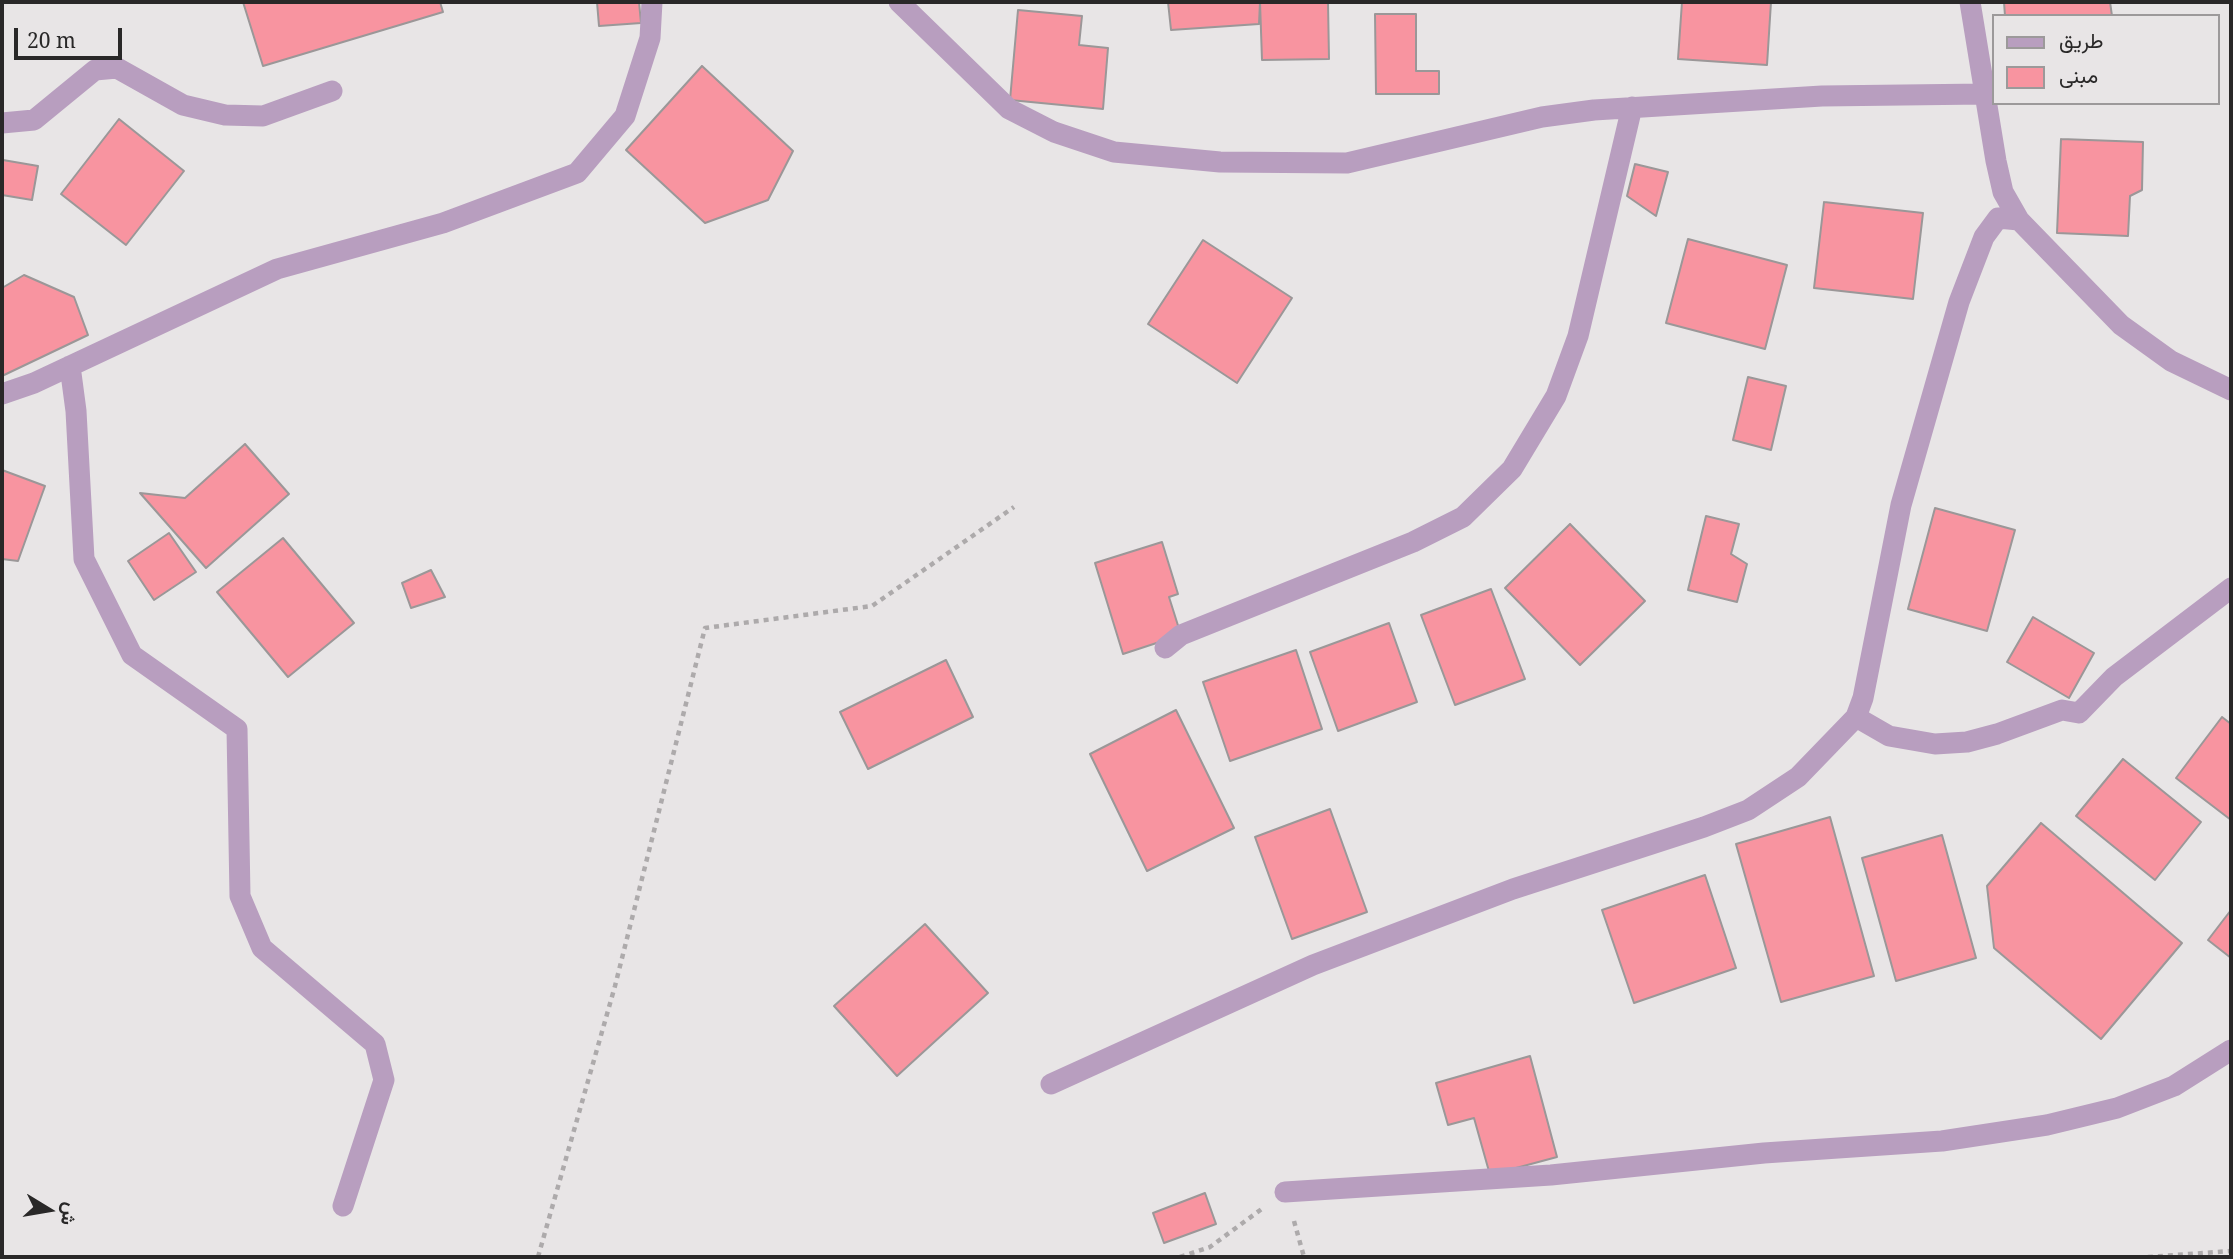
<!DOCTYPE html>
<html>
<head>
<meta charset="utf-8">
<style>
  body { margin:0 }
  #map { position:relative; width:2233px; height:1259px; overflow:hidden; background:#e8e5e6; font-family:"Noto Serif",Vazirmatn,serif }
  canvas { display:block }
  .frame { position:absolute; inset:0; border:4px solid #292828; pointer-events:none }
  .legend { position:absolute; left:1992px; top:14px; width:228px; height:91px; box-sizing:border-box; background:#e8e5e6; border:2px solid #9c999a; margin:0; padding:9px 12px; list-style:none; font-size:21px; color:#292828 }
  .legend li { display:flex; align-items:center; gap:14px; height:35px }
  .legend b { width:35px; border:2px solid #9c999a }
  .north { position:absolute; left:14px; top:1175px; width:70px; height:70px; -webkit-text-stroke:5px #e8e5e6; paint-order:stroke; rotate:101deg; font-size:19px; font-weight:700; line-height:28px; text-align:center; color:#292828 }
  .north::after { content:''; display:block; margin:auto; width:24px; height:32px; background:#292828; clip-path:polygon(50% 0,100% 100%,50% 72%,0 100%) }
  .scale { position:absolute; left:14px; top:28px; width:108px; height:32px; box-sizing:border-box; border:4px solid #292828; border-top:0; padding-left:9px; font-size:21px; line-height:24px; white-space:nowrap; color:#292828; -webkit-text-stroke:5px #e8e5e6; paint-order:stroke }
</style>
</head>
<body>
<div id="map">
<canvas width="2233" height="1259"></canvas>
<div class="frame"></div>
<ul class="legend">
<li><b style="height:9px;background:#b89ebf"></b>طريق</li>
<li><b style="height:19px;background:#f894a0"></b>مبنى</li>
</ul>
<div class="north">ش</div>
<div class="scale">20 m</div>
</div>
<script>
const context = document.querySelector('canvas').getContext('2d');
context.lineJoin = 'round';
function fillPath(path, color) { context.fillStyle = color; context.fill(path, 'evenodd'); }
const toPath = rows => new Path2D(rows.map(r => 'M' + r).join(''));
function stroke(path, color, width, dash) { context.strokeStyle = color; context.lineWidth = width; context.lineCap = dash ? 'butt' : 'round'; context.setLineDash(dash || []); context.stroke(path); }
const building = toPath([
  [243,2,440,2,443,12,263,66,243,2],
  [597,2,639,2,641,23,599,26,597,2],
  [1168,2,1260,2,1259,24,1171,30,1168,2],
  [1260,2,1328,2,1329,59,1262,60,1260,2],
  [1682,2,1771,2,1767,65,1678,59,1682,2],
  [2004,2,2110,2,2112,16,2005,16,2004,2],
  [1018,10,1082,16,1079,45,1108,48,1103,109,1010,100,1018,10],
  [1375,14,1416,14,1416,71,1439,71,1439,94,1376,94,1375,14],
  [702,66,793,151,768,200,705,223,626,150,702,66],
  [119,119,184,171,126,245,61,194,119,119],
  [2061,139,2143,142,2142,190,2130,196,2128,236,2057,233,2061,139],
  [3,160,38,166,32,200,2,195,3,160],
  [1635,164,1668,172,1656,216,1627,196,1635,164],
  [1824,202,1923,213,1913,299,1814,288,1824,202],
  [1688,239,1787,265,1765,349,1666,323,1688,239],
  [1203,240,1292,298,1237,383,1148,324,1203,240],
  [24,275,74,297,88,335,2,376,2,288,24,275],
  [1748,377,1786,386,1771,450,1733,440,1748,377],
  [245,444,289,494,206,568,140,493,185,498,245,444],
  [2,470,45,486,18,561,2,559,2,470],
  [1935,508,2015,530,1987,631,1908,609,1935,508],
  [1706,516,1739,524,1731,554,1747,564,1737,602,1688,590,1706,516],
  [1570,524,1645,601,1580,665,1505,588,1570,524],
  [169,533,196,572,154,600,128,561,169,533],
  [283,538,354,623,288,677,217,592,283,538],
  [1162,542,1178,594,1169,597,1181,635,1123,654,1095,563,1162,542],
  [431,570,445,597,411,608,402,583,431,570],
  [1491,589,1525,679,1455,705,1421,615,1491,589],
  [2033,617,2094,653,2069,698,2007,662,2033,617],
  [1389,623,1417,702,1338,731,1310,652,1389,623],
  [1296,650,1322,729,1230,761,1203,682,1296,650],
  [946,660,973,717,868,769,840,712,946,660],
  [1176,710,1234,828,1147,871,1090,754,1176,710],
  [2222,717,2231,724,2231,820,2176,778,2222,717],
  [2123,759,2201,822,2155,880,2076,816,2123,759],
  [1330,809,1367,912,1292,939,1255,837,1330,809],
  [1830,817,1874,976,1781,1002,1736,844,1830,817],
  [2041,823,2182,943,2101,1039,1994,948,1987,886,2041,823],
  [1942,835,1976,958,1896,981,1862,858,1942,835],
  [1705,875,1736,968,1634,1003,1602,910,1705,875],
  [2231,910,2231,958,2208,940,2231,910],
  [925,924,988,993,897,1076,834,1006,925,924],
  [1530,1056,1557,1157,1490,1175,1474,1118,1448,1125,1436,1083,1530,1056],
  [1205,1193,1216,1224,1164,1243,1153,1213,1205,1193]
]);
const path = toPath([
  [1294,1221,1304,1257],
  [538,1257,615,986,705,628,872,606,1014,507],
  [1180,1257,1210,1247,1263,1208],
  [2148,1257,2231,1251]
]);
const minor = toPath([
  [899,2,1009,109,1054,132,1114,152,1220,162,1347,163,1542,117,1594,110,1822,96,1984,94],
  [1970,2,1996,161,2003,192,2019,220,2121,325,2171,361,2231,390],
  [2,123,34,120,95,70,117,68,183,105,225,115,263,116,332,91],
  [2019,220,1998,218,1984,237,1959,302,1901,505,1863,698,1856,717,1889,736,1935,744,1967,742,1997,734,2062,710,2079,713,2114,677,2231,588],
  [70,366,76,411,84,559,132,655,237,729,240,896,262,948,375,1044,384,1080,343,1206],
  [2,394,34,383,277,269,443,223,577,173,625,116,650,38,652,2],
  [1165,648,1181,635,1413,542,1463,517,1512,469,1556,396,1578,336,1632,107],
  [1051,1084,1313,965,1513,889,1704,827,1748,810,1798,777,1856,717],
  [1285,1192,1551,1175,1764,1153,1942,1141,2047,1125,2117,1108,2174,1086,2231,1050]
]);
fillPath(building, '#f894a0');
stroke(building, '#9b9798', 2);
stroke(path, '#adaaab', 4.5, [5, 5]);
stroke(minor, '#b89ebf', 21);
</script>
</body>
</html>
